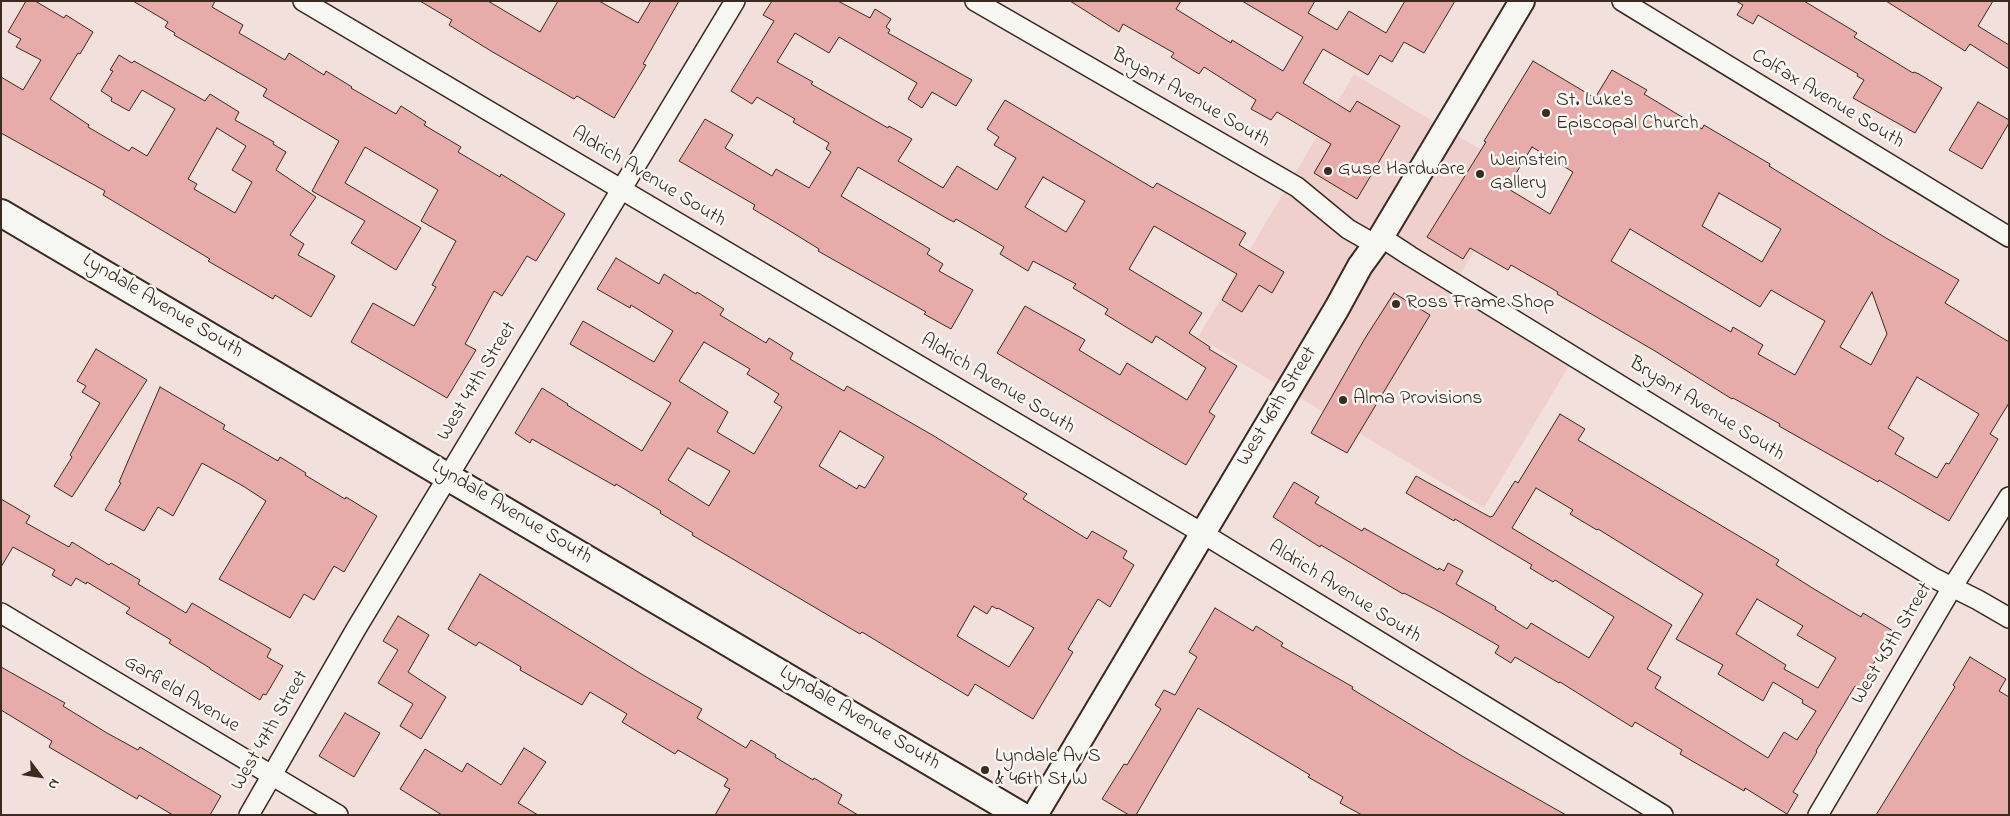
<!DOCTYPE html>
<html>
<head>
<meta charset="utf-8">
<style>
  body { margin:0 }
  #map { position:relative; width:2010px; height:816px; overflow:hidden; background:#f2e0dc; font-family:"Indie Flower",sans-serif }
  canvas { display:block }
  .frame { position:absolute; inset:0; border:2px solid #3b2a1e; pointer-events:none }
  .north { position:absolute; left:15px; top:751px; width:50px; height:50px; -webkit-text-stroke:4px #f6f6f2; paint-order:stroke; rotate:121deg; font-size:14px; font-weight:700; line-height:20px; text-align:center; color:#3b2a1e }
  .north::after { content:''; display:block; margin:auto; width:18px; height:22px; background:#3b2a1e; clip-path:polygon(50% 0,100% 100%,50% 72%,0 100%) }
</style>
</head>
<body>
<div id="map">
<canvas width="2010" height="816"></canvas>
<div class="frame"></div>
<div class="north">N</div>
</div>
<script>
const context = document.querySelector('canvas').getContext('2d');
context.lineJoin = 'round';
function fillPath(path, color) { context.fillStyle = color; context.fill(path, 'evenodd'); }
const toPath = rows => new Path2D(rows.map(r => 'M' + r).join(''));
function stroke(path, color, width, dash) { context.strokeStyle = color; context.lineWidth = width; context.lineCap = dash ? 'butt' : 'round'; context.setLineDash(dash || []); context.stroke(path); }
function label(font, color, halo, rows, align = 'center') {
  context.font = font + ' "Indie Flower",sans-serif'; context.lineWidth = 5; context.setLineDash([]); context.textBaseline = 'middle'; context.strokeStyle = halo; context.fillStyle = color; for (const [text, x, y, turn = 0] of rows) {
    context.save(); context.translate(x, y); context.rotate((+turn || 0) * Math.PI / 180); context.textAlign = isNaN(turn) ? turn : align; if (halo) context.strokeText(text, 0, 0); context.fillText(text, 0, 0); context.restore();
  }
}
const built = toPath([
  [1354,74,1520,173,1449,294,1569,366,1484,508,1198,337]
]);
const building = toPath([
  [26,1,35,1,64,18,66,15,93,32,80,54,78,53,50,99,89,125,88,127,129,151,132,147,147,156,175,109,142,90,129,111,111,101,112,98,101,91,113,71,110,70,119,55,132,63,134,61,205,101,210,94,239,112,235,120,274,142,273,144,286,152,276,170,316,197,290,235,304,244,298,255,335,276,311,317,275,295,273,299,251,286,208,261,210,259,103,195,105,191,1,133,1,77,23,90,41,60,16,47,21,39,8,32,26,1],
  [217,128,246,146,232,170,252,182,235,213,194,189,197,184,188,179,217,128],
  [133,1,215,1,212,7,243,25,239,33,285,60,289,53,324,75,326,71,352,87,351,88,396,114,401,106,426,122,424,125,461,147,458,152,500,177,501,174,565,214,536,261,527,256,502,296,494,291,465,344,476,350,447,398,351,342,373,303,414,326,436,287,432,285,456,241,421,221,438,190,365,147,345,183,421,228,396,270,351,243,365,221,312,191,339,141,263,96,267,89,174,35,175,33,165,27,168,22,133,1],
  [420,1,488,1,540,32,558,1,599,1,638,23,651,1,679,1,643,64,646,65,614,118,577,96,574,99,491,51,449,25,452,20,420,1],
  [772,1,838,1,870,18,875,9,891,19,886,27,890,30,888,33,972,80,956,106,932,92,922,108,908,99,917,83,839,37,829,53,795,33,777,62,813,82,811,84,888,128,889,126,912,139,898,161,943,188,957,166,997,190,1016,158,994,145,999,137,987,129,1005,100,1153,188,1157,183,1246,233,1239,245,1284,272,1272,293,1259,285,1242,312,1222,300,1237,274,1154,226,1129,269,1202,313,1189,333,1210,347,1209,349,1237,366,1209,412,1215,416,1186,465,997,353,1025,306,1085,340,1079,350,1120,375,1127,363,1187,400,1206,368,1156,336,1152,343,1105,314,1108,309,1073,288,1076,284,1033,261,1028,271,1000,254,1004,247,956,219,954,222,948,219,858,167,841,196,930,249,927,254,943,264,939,271,973,290,951,329,924,314,926,312,818,251,819,249,785,228,753,209,755,205,679,161,705,119,733,135,725,148,772,176,776,169,809,188,831,152,826,149,829,143,793,122,795,119,757,97,752,104,731,91,774,21,763,15,772,1],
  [1043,177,1085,201,1066,232,1025,207,1043,177],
  [1070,1,1181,1,1176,9,1231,43,1232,40,1283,71,1303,37,1242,1,1315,1,1308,13,1337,30,1349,11,1386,33,1405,1,1455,1,1424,53,1404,42,1392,62,1380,55,1368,75,1323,49,1303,83,1350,112,1357,101,1400,126,1357,199,1314,173,1331,144,1277,112,1271,120,1251,109,1256,100,1204,67,1199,74,1171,57,1174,53,1123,24,1119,32,1070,1],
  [1736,1,1804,1,1857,33,1854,37,1913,73,1914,72,1919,74,1942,88,1915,133,1853,98,1864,80,1857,76,1858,74,1758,15,1753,24,1737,15,1743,5,1736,1],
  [1886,1,1993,1,1978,26,2009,45,2009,69,1970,44,1965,51,1886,1],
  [1533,61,1595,98,1612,70,1647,90,1644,94,1702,129,1704,125,1770,164,1769,166,1886,238,1959,280,1945,303,2009,342,2009,403,1990,434,1998,439,1949,521,1879,480,1878,482,1779,426,1780,424,1733,398,1732,399,1655,351,1557,294,1558,292,1511,265,1508,270,1470,248,1463,259,1427,237,1486,142,1484,141,1533,61],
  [1532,147,1573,172,1550,214,1507,188,1532,147],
  [1719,193,1781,229,1762,262,1702,226,1719,193],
  [1630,229,1760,307,1771,290,1825,321,1795,375,1758,354,1763,345,1733,327,1731,332,1611,261,1630,229],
  [1872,292,1887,334,1871,365,1840,347,1872,292],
  [1917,377,1979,414,1949,464,1946,463,1937,478,1895,454,1904,438,1888,428,1917,377],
  [1978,102,2009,120,2009,123,1982,169,1949,150,1978,102],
  [616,258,659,284,664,274,696,294,697,292,724,309,720,315,766,343,769,338,793,353,790,359,844,391,847,386,934,436,1027,494,1023,499,1087,539,1092,531,1127,551,1123,558,1134,565,1110,607,1098,599,1068,649,1073,652,1033,719,975,684,968,696,862,632,860,634,692,535,693,533,660,513,661,511,616,484,615,486,532,439,530,443,515,433,542,388,568,404,567,405,642,451,671,403,570,344,583,321,654,362,673,331,631,305,630,308,597,289,616,258],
  [704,342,750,369,747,374,779,394,774,402,782,407,754,454,717,432,728,412,679,381,704,342],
  [840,431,884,457,865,488,859,485,857,489,819,466,840,431],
  [688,448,730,471,709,506,668,480,688,448],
  [974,606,987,614,992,606,997,609,998,608,1034,628,1009,667,957,636,974,606],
  [1394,293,1430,315,1347,453,1311,433,1364,340,1394,293],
  [96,349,147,380,72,497,54,486,72,457,70,455,100,403,82,392,86,386,77,381,96,349],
  [160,387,225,425,223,429,278,461,280,457,306,473,305,475,345,499,346,497,377,516,344,572,334,566,314,600,304,594,290,618,219,579,266,501,243,486,202,463,173,516,158,507,144,531,105,510,121,483,119,482,160,387],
  [1560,414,1585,429,1578,440,1779,560,1776,565,1814,589,1861,617,1863,613,1893,631,1859,688,1855,686,1816,751,1817,752,1793,792,1798,795,1787,814,1745,788,1744,791,1680,754,1682,750,1635,722,1632,727,1560,682,1559,683,1515,657,1511,663,1495,653,1499,646,1440,612,1404,593,1403,594,1321,545,1320,547,1273,517,1294,482,1319,497,1315,503,1362,531,1364,528,1438,570,1439,568,1444,571,1448,563,1463,571,1456,584,1496,607,1495,609,1527,629,1531,623,1589,658,1614,617,1555,580,1553,582,1530,568,1532,565,1455,519,1454,521,1406,493,1416,476,1490,517,1493,516,1515,481,1518,483,1560,414],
  [1536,488,1573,510,1570,514,1597,530,1598,529,1703,594,1676,639,1723,665,1718,674,1763,701,1773,682,1803,700,1802,703,1816,711,1797,740,1784,732,1768,758,1655,688,1661,677,1647,669,1672,625,1512,528,1536,488],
  [1757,599,1803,626,1797,635,1836,658,1818,688,1784,669,1786,665,1736,634,1757,599],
  [1,499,30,516,26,523,69,547,72,542,109,565,111,563,140,580,138,584,186,613,192,603,271,649,267,657,283,666,266,695,263,694,260,700,210,669,210,668,169,643,171,640,126,613,130,608,87,582,86,584,76,578,71,586,52,575,55,570,13,547,1,567,1,499],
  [480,574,643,675,702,709,697,718,746,748,751,740,776,755,775,757,813,780,814,778,842,795,838,803,858,815,715,815,730,789,724,786,728,779,678,750,675,754,622,722,627,714,590,692,582,705,520,670,521,667,479,642,476,646,448,629,480,574],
  [1215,608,1253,631,1256,626,1283,643,1281,646,1353,687,1352,689,1462,756,1566,815,1362,815,1340,803,1343,797,1308,777,1310,775,1198,708,1136,815,1129,815,1102,799,1124,764,1127,765,1161,709,1155,705,1164,690,1175,695,1197,657,1189,652,1215,608],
  [398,616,429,635,408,672,446,697,421,739,400,726,413,704,378,683,398,650,383,641,398,616],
  [1970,657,2006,679,1999,691,2009,697,2009,815,1876,815,1955,687,1953,685,1970,657],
  [1,667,65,703,63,706,107,733,138,750,140,747,221,796,210,815,173,815,139,795,137,799,49,747,52,741,1,710,1,667],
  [345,713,380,733,354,777,319,756,345,713],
  [524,748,546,762,518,803,538,815,442,815,400,789,425,749,462,772,467,763,501,785,524,748]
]);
const minor = toPath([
  [303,1,1202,533,1663,815],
  [975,1,1297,187,1348,229,1376,245],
  [1622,1,2009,237],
  [1381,237,1410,256,1934,578,1978,600,2009,618],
  [1,613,338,815],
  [249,815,356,629,735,1],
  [1818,815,1953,586,2009,497]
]);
const tertiary = toPath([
  [1035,815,1337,308,1360,266,1381,237,1522,1]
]);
const secondary = toPath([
  [1,213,1020,815]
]);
const markers = [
  [1546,113,5,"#3b2a1e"],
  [1328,171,5,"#3b2a1e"],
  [1480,174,5,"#3b2a1e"],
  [1396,304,5,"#3b2a1e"],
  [1343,400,5,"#3b2a1e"],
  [985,770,5,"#3b2a1e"]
];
const streetNames = [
  ["Bryant Avenue South",1190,99,30],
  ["Colfax Avenue South",1827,100,31],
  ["Aldrich Avenue South",648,178,31],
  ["Lyndale Avenue South",162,307,31],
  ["West 47th Street",478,382,-59],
  ["Aldrich Avenue South",997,385,31],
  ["West 46th Street",1278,407,-59],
  ["Bryant Avenue South",1706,410,32],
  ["Lyndale Avenue South",511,513,31],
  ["Aldrich Avenue South",1344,593,32],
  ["West 45th Street",1893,644,-59],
  ["Garfield Avenue",181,695,31],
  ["Lyndale Avenue South",859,719,31],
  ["West 47th Street",271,731,-60]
];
const poiNames = [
  ["St. Luke's",1556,102],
  ["Episcopal Church",1556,125],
  ["Weinstein",1490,162],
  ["Gallery",1490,185],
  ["Guse Hardware",1338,171],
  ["Ross Frame Shop",1406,304],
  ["Alma Provisions",1353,400],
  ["Lyndale Av S",995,758],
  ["& 46th St W",995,781]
];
fillPath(built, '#efd0cd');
fillPath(building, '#e7aca9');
stroke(building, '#3b2a1e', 1);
stroke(minor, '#3b2a1e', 22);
stroke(tertiary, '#3b2a1e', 28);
stroke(secondary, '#3b2a1e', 30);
stroke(minor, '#f6f6f2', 19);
stroke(tertiary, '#f6f6f2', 24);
stroke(secondary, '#f6f6f2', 26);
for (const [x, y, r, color] of markers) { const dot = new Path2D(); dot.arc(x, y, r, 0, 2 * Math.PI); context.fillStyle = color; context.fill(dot); stroke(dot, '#f6f6f2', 2); }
label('20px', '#3b2a1e', '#f6f6f2', streetNames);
label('20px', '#3b2a1e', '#f6f6f2', poiNames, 'left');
</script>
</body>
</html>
